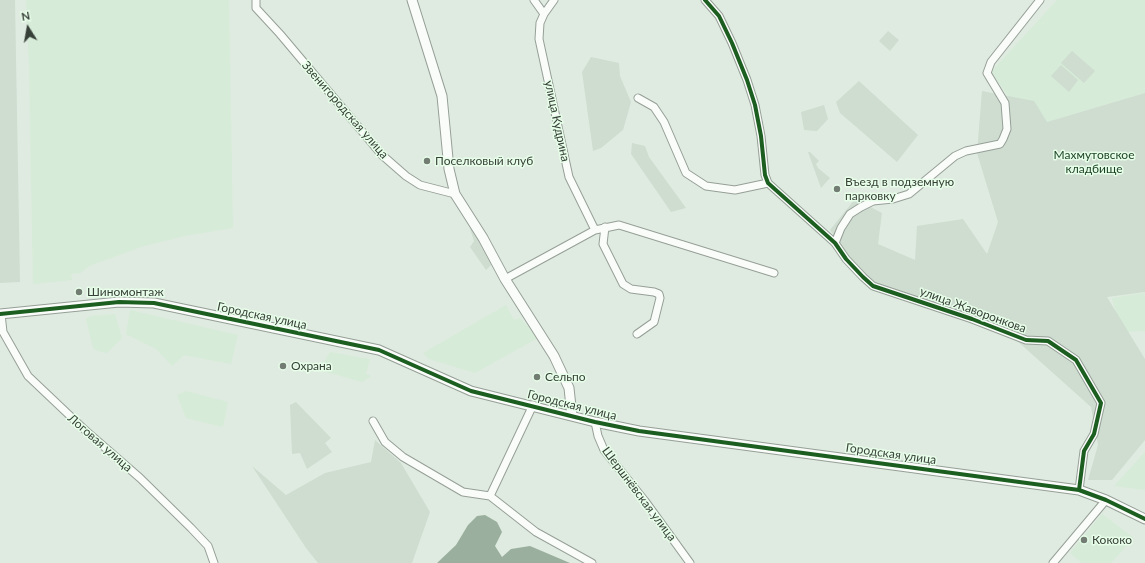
<!DOCTYPE html>
<html>
<head>
<meta charset="utf-8">
<style>
  body { margin:0 }
  #map { position:relative; width:1145px; height:563px; overflow:hidden; background:#dfebe0; font-family:Lato,sans-serif }
  canvas { display:block }
  .north { position:absolute; left:8px; top:8px; width:40px; height:40px; -webkit-text-stroke:3px #e7fee9; paint-order:stroke; rotate:349deg; font-size:11px; font-weight:700; line-height:16px; text-align:center; color:#374038 }
  .north::after { content:''; display:block; margin:auto; width:14px; height:18px; background:#374038; clip-path:polygon(50% 0,100% 100%,50% 72%,0 100%) }
</style>
</head>
<body>
<div id="map">
<canvas width="1145" height="563"></canvas>
<div class="north">N</div>
</div>
<script>
const context = document.querySelector('canvas').getContext('2d');
context.lineJoin = 'round';
function fillPath(path, color) { context.fillStyle = color; context.fill(path, 'evenodd'); }
const toPath = rows => new Path2D(rows.map(r => 'M' + r).join(''));
function stroke(path, color, width, dash) { context.strokeStyle = color; context.lineWidth = width; context.lineCap = dash ? 'butt' : 'round'; context.setLineDash(dash || []); context.stroke(path); }
function label(font, color, halo, rows, align = 'center') {
  context.font = font + ' Lato,sans-serif'; context.lineWidth = 3; context.setLineDash([]); context.textBaseline = 'middle'; context.strokeStyle = halo; context.fillStyle = color; for (const [text, x, y, turn = 0] of rows) {
    context.save(); context.translate(x, y); context.rotate((+turn || 0) * Math.PI / 180); context.textAlign = isNaN(turn) ? turn : align; if (halo) context.strokeText(text, 0, 0); context.fillText(text, 0, 0); context.restore();
  }
}
const built = toPath([
  [26,0,229,0,233,228,185,236,144,246,89,266,81,273,71,274,72,280,33,284,29,68],
  [1057,0,1145,0,1145,93,1030,127,991,72],
  [1145,293,1145,331,1121,332,1112,298],
  [506,305,514,320,520,318,538,338,475,373,429,359,423,353],
  [130,310,238,335,231,364,184,355,172,366,156,349,126,334],
  [115,314,122,338,107,353,98,351,93,348,86,319,91,316],
  [330,352,370,359,366,374,371,376,362,382,319,370],
  [186,391,228,402,223,427,186,418,177,395],
  [1145,452,1145,490,1114,486],
  [1102,514,1134,538,1111,563,1082,563,1070,553]
]);
const green = toPath([
  [0,0,15,0,20,282,0,283],
  [888,31,899,40,890,51,879,41],
  [1072,51,1095,71,1084,83,1061,63],
  [591,57,619,63,620,76,631,102,623,130,601,148,593,151,582,72],
  [1061,65,1078,80,1069,92,1051,76],
  [859,81,918,135,897,162,840,113,836,102],
  [982,91,1034,101,1047,122,1145,93,1145,292,1107,297,1145,359,1145,440,1112,480,1088,480,1098,445,1091,407,996,322,868,282,830,230,855,199,882,213,878,244,915,260,917,226,963,219,987,254,998,222,977,153],
  [824,105,828,119,817,131,804,130,801,112],
  [632,143,645,146,649,157,686,208,671,212,631,154],
  [808,152,810,152,819,161,816,164,818,168,830,178,821,188],
  [474,227,494,262,486,270,470,247,474,241,470,229],
  [296,402,331,438,325,443,332,452,307,469,300,453,292,454,290,405],
  [375,440,401,463,430,512,412,563,318,563,306,548,252,466,286,495,325,473,371,462]
]);
const water = toPath([
  [485,515,497,522,502,532,495,546,502,557,511,549,530,546,570,563,437,563,456,545,468,525,477,516]
]);
const minor = toPath([
  [256,0,256,8,280,34,382,155,406,176,420,185,455,194],
  [534,0,544,14,540,23,539,39,569,177,595,230,619,225,774,273],
  [705,0,719,16,732,43,747,80,755,105,761,136,765,175,768,183,835,243,846,259,863,277,873,286,972,319,1026,340,1048,341,1076,360,1101,403,1094,434,1084,451,1079,490],
  [544,14,554,0],
  [638,98,654,107,664,122,686,173,706,186,735,190,768,183],
  [605,227,603,244,623,284,631,289,654,292,659,294,660,298,654,322,637,334],
  [835,243,841,228,850,214,861,207,873,201,893,199,909,194,955,156,966,151,1000,144,1003,139,1007,129,1005,103,987,73,991,62,1040,0],
  [505,279,595,230],
  [1,314,3,332,28,376,86,431,140,478,191,528,208,546,214,563],
  [373,421,385,442,403,457,463,492,490,496,536,532,592,563],
  [595,422,598,436,604,450,645,501,690,563],
  [490,496,533,405],
  [1053,563,1106,500]
]);
const tertiary = toPath([
  [412,0,442,96,449,169,455,194,483,238,505,279,554,356,569,388,572,416],
  [0,314,119,302,154,303,379,350,471,391,595,422,639,431,1079,490,1106,500,1145,519]
]);
const cycleway = toPath([
  [705,0,719,16,732,43,747,80,755,105,761,136,765,175,768,183,835,243,846,259,863,277,873,286,972,319,1026,340,1048,341,1076,360,1101,403,1094,434,1084,451,1079,490],
  [0,314,119,302,154,303,379,350,471,391,595,422,639,431,1079,490,1106,500,1145,519]
]);
const markers = [
  [427,161,4,"#727c73"],
  [837,189,4,"#727c73"],
  [79,292,4,"#727c73"],
  [283,366,4,"#727c73"],
  [537,377,4,"#727c73"],
  [1084,540,4,"#727c73"]
];
const streetNames = [
  ["Звенигородская улица",345,110,49],
  ["улица Кудрина",557,121,78],
  ["улица Жаворонкова",973,310,20],
  ["Городская улица",262,316,12],
  ["Городская улица",572,405,14],
  ["Логовая улица",100,443,41],
  ["Городская улица",891,454,8],
  ["Шершнёвская улица",639,494,53]
];
const parkNames = [
  ["Махмутовское",1094,155],
  ["кладбище",1094,169]
];
const poiNames = [
  ["Поселковый клуб",435,161],
  ["Въезд в подземную",845,182],
  ["парковку",845,196],
  ["Шиномонтаж",87,292],
  ["Охрана",291,366],
  ["Сельпо",545,377],
  ["Кококо",1092,540]
];
fillPath(built, '#d6ebd8');
fillPath(green, '#ceddd0');
fillPath(water, '#9aaf9d');
stroke(minor, '#969f97', 9);
stroke(tertiary, '#969f97', 11);
stroke(minor, '#fafcfa', 7);
stroke(tertiary, '#fafcfa', 9);
stroke(cycleway, '#1b5e20', 4);
for (const [x, y, r, color] of markers) { const dot = new Path2D(); dot.arc(x, y, r, 0, 2 * Math.PI); context.fillStyle = color; context.fill(dot); stroke(dot, '#e7fee9', 1.5); }
label('12px', '#374038', '#e7fee9', streetNames);
label('12px', '#183f20', '#e7fee9', parkNames);
label('12px', '#374038', '#e7fee9', poiNames, 'left');
</script>
</body>
</html>
